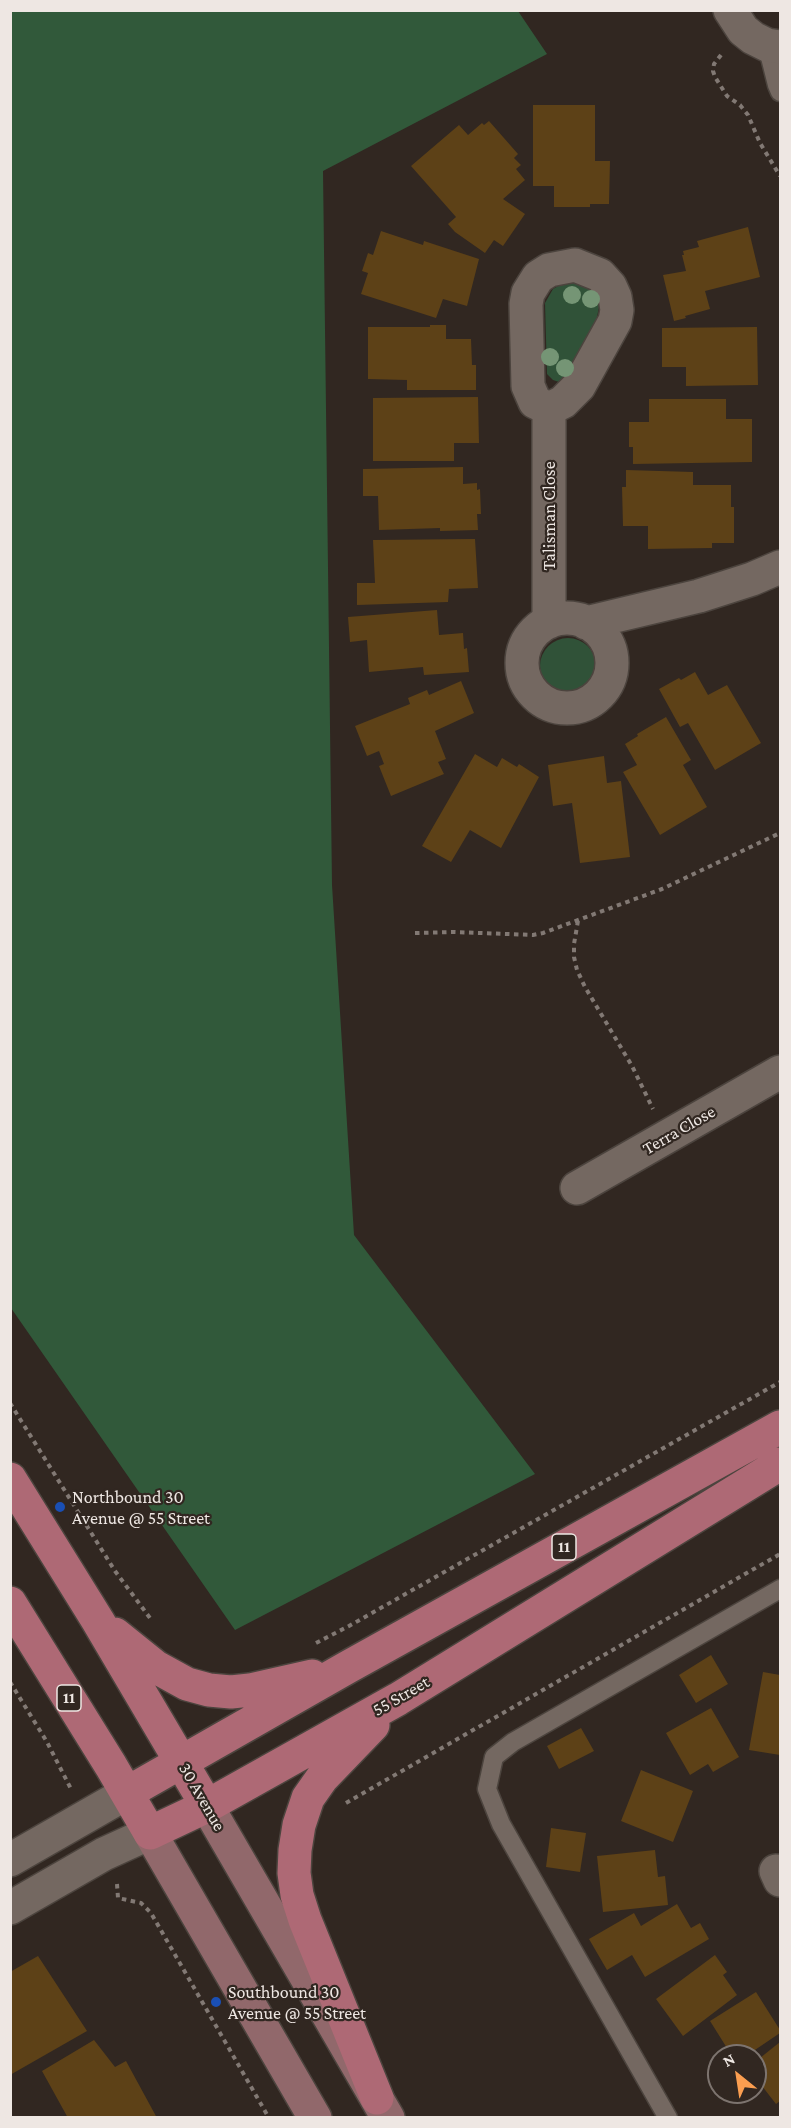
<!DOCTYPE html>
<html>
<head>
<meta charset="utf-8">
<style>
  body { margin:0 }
  #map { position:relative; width:791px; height:2128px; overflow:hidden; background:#312721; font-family:"Crimson Pro",serif }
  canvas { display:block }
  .frame { position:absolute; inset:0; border:12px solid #eee7e3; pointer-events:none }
  .north { position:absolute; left:707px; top:2044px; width:60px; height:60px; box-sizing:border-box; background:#312721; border:2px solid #7d746f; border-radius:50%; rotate:330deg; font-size:16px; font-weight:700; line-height:24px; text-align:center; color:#eee7e3 }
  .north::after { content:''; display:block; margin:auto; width:21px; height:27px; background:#fb9e50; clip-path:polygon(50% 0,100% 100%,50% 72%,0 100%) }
</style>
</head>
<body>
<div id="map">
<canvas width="791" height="2128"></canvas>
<div class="frame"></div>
<div class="north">N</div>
</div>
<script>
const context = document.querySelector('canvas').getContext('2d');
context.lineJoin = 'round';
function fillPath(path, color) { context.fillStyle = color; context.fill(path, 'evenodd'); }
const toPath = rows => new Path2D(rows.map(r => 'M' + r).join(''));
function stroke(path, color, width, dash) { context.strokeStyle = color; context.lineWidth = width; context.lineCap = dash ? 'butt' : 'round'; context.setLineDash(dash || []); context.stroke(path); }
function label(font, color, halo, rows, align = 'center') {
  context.font = font + ' "Crimson Pro",serif'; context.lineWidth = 4.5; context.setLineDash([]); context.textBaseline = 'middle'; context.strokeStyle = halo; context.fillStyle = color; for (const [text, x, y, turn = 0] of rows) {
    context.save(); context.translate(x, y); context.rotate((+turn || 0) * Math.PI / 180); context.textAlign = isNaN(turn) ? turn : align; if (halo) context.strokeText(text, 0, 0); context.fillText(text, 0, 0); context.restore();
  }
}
const green = toPath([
  [567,281,572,281,590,287,595,293,599,307,596,322,582,348,570,376,559,382,553,380,547,374,545,303,553,289],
  '540 666a28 28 0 1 1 56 0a28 28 0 1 1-56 0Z'
]);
const forest = toPath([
  [10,11,518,11,547,54,323,171,332,885,354,1235,535,1474,235,1630,11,1308]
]);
const building = toPath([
  [533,105,595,105,595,161,610,161,609,204,590,204,590,207,554,207,554,186,533,186],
  [489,121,518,154,514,158,521,165,516,169,525,180,503,199,525,214,503,246,494,240,485,253,455,232,448,224,456,217,411,166,459,125,468,135,482,123,484,125],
  [748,227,760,277,705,291,710,309,685,316,686,318,674,321,663,275,686,271,682,255,684,255,683,251,699,247,697,241],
  [381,231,423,245,424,241,479,259,467,306,443,299,436,318,361,294,368,273,362,271,368,253,373,255],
  [430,325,446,325,446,339,471,339,472,365,476,365,476,390,407,390,407,380,368,379,368,327,430,327],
  [757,327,758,385,686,386,686,367,662,367,662,328],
  [478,397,479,443,454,443,454,461,373,461,373,398],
  [649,399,726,399,726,419,752,419,752,462,633,464,633,447,629,447,629,422,649,422],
  [463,467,463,484,477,483,477,490,480,489,481,514,477,514,478,530,440,531,440,528,379,530,378,496,363,496,363,469],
  [626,470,693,472,693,485,731,485,731,507,734,507,734,543,712,543,712,548,648,549,648,526,623,526,622,487,626,487],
  [475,539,478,588,449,589,448,602,357,605,357,583,375,583,373,540],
  [437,610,439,635,463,633,464,649,467,648,469,672,424,675,423,667,369,672,367,640,350,642,348,617],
  [695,672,708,695,727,685,761,743,715,770,688,723,680,727,659,689,679,678,681,680],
  [461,681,474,713,435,731,446,759,438,762,444,774,391,796,379,766,384,764,379,751,367,756,355,726,410,704,408,698,427,690,429,695],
  [666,717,691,760,683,765,707,807,660,835,623,772,637,765,625,744,638,736,637,734],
  [475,754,497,767,502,758,517,767,519,764,539,777,501,848,470,830,451,862,422,846],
  [604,756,607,783,621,781,630,857,580,863,572,803,553,806,548,765],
  [711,1655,728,1684,696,1703,679,1675],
  [763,1672,780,1675,780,1755,749,1750],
  [711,1708,739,1757,713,1772,708,1764,690,1775,666,1733],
  [581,1728,594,1751,559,1769,547,1746],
  [641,1770,693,1791,673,1842,621,1821],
  [551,1828,586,1833,580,1872,546,1867],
  [655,1850,658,1877,665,1876,668,1905,603,1912,597,1856],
  [677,1904,691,1928,700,1923,709,1939,645,1977,632,1955,607,1970,589,1939,634,1913,641,1926],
  [715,1955,727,1972,723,1975,737,1995,683,2036,656,1999],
  [38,1956,87,2031,10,2075,10,1972],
  [756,1992,780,2030,780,2033,746,2056,732,2056,710,2021],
  [94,2040,115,2067,126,2061,157,2118,68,2118,42,2071],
  [780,2042,780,2101,776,2104,755,2077,755,2062]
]);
const path = toPath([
  [721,55,714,64,713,71,715,77,727,96,740,105,748,115,760,143,780,176],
  [578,921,574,944,574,957,577,970,585,987,632,1066,653,1109],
  [415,933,454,932,533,935,543,933,662,889,780,833],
  [10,1403,115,1571,150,1618],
  [316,1643,349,1626,780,1382],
  [10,1682,47,1742,71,1789],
  [346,1803,780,1554],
  [117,1884,118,1898,141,1903,151,1913,269,2118]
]);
const service = toPath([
  [767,45,777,85,780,92],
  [668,2118,501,1824,487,1789,494,1757,513,1742,780,1589]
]);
const minor = toPath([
  [730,10,743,30,753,38,767,45,780,47],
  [575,265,600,275,610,286,615,297,617,310,615,321,579,386,563,402,549,409,535,402,528,386,526,304,528,293,538,277,549,270,575,265],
  [549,409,549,622],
  '522 663a45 45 0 1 1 90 0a45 45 0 1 1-90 0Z',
  [586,623,699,596,752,579,780,567],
  [577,1188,780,1072],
  [10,1860,127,1793],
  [776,1871,780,1880],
  [10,1908,104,1854,150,1833]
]);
const secondary = toPath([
  [207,1806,388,2118],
  [150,1833,315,2118]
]);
const primary = toPath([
  [10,1479,98,1621,207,1806],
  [10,1603,111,1766,150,1833,207,1806,398,1699,780,1464],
  [115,1634,156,1667,187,1684,209,1690,231,1692,250,1690,312,1676],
  [373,1725,322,1778,308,1798,299,1825,295,1850,294,1873,297,1895,305,1920,377,2098],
  [127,1793,348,1667,780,1427]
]);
const trees = [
  [572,295],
  [591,299],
  [550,357],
  [565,368]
];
const markers = [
  [60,1507,6,"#1a4fb4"],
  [216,2002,6,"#1a4fb4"]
];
const shields = [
  [564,1547,24],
  [69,1698,24]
];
const shieldNames = [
  ["11",564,1547],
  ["11",69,1698]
];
const streetNames = [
  ["Talisman Close",549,516,-90],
  ["Terra Close",679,1130,-30],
  ["55 Street",401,1696,-30],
  ["30 Avenue",202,1797,60]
];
const poiNames = [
  ["Northbound 30",72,1497],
  ["Avenue @ 55 Street",72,1518],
  ["Southbound 30",228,1992],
  ["Avenue @ 55 Street",228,2013]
];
fillPath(green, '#305238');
fillPath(forest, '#31593a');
fillPath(building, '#5d4117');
stroke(service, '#4c443e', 21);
stroke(minor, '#4c443e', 36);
stroke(secondary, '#4c443e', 36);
stroke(primary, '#4c443e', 36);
stroke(path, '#827974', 4, [4.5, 4.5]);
stroke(service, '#746861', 18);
stroke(minor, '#746861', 33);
stroke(secondary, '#91686b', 33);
stroke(primary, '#ae6975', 33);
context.fillStyle = '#759575';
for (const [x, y] of trees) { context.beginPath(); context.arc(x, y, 9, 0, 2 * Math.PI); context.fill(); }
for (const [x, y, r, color] of markers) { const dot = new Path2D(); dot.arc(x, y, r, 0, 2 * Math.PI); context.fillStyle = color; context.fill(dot); stroke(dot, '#312721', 2); }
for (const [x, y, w] of shields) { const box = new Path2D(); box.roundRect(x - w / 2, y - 13, w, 26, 4.5); context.fillStyle = '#312721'; context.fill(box); stroke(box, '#eee7e3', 1.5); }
label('bold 16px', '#eee7e3', null, shieldNames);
label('18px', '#eee7e3', '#312721', streetNames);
label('18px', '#eee7e3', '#312721', poiNames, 'left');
</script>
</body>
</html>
